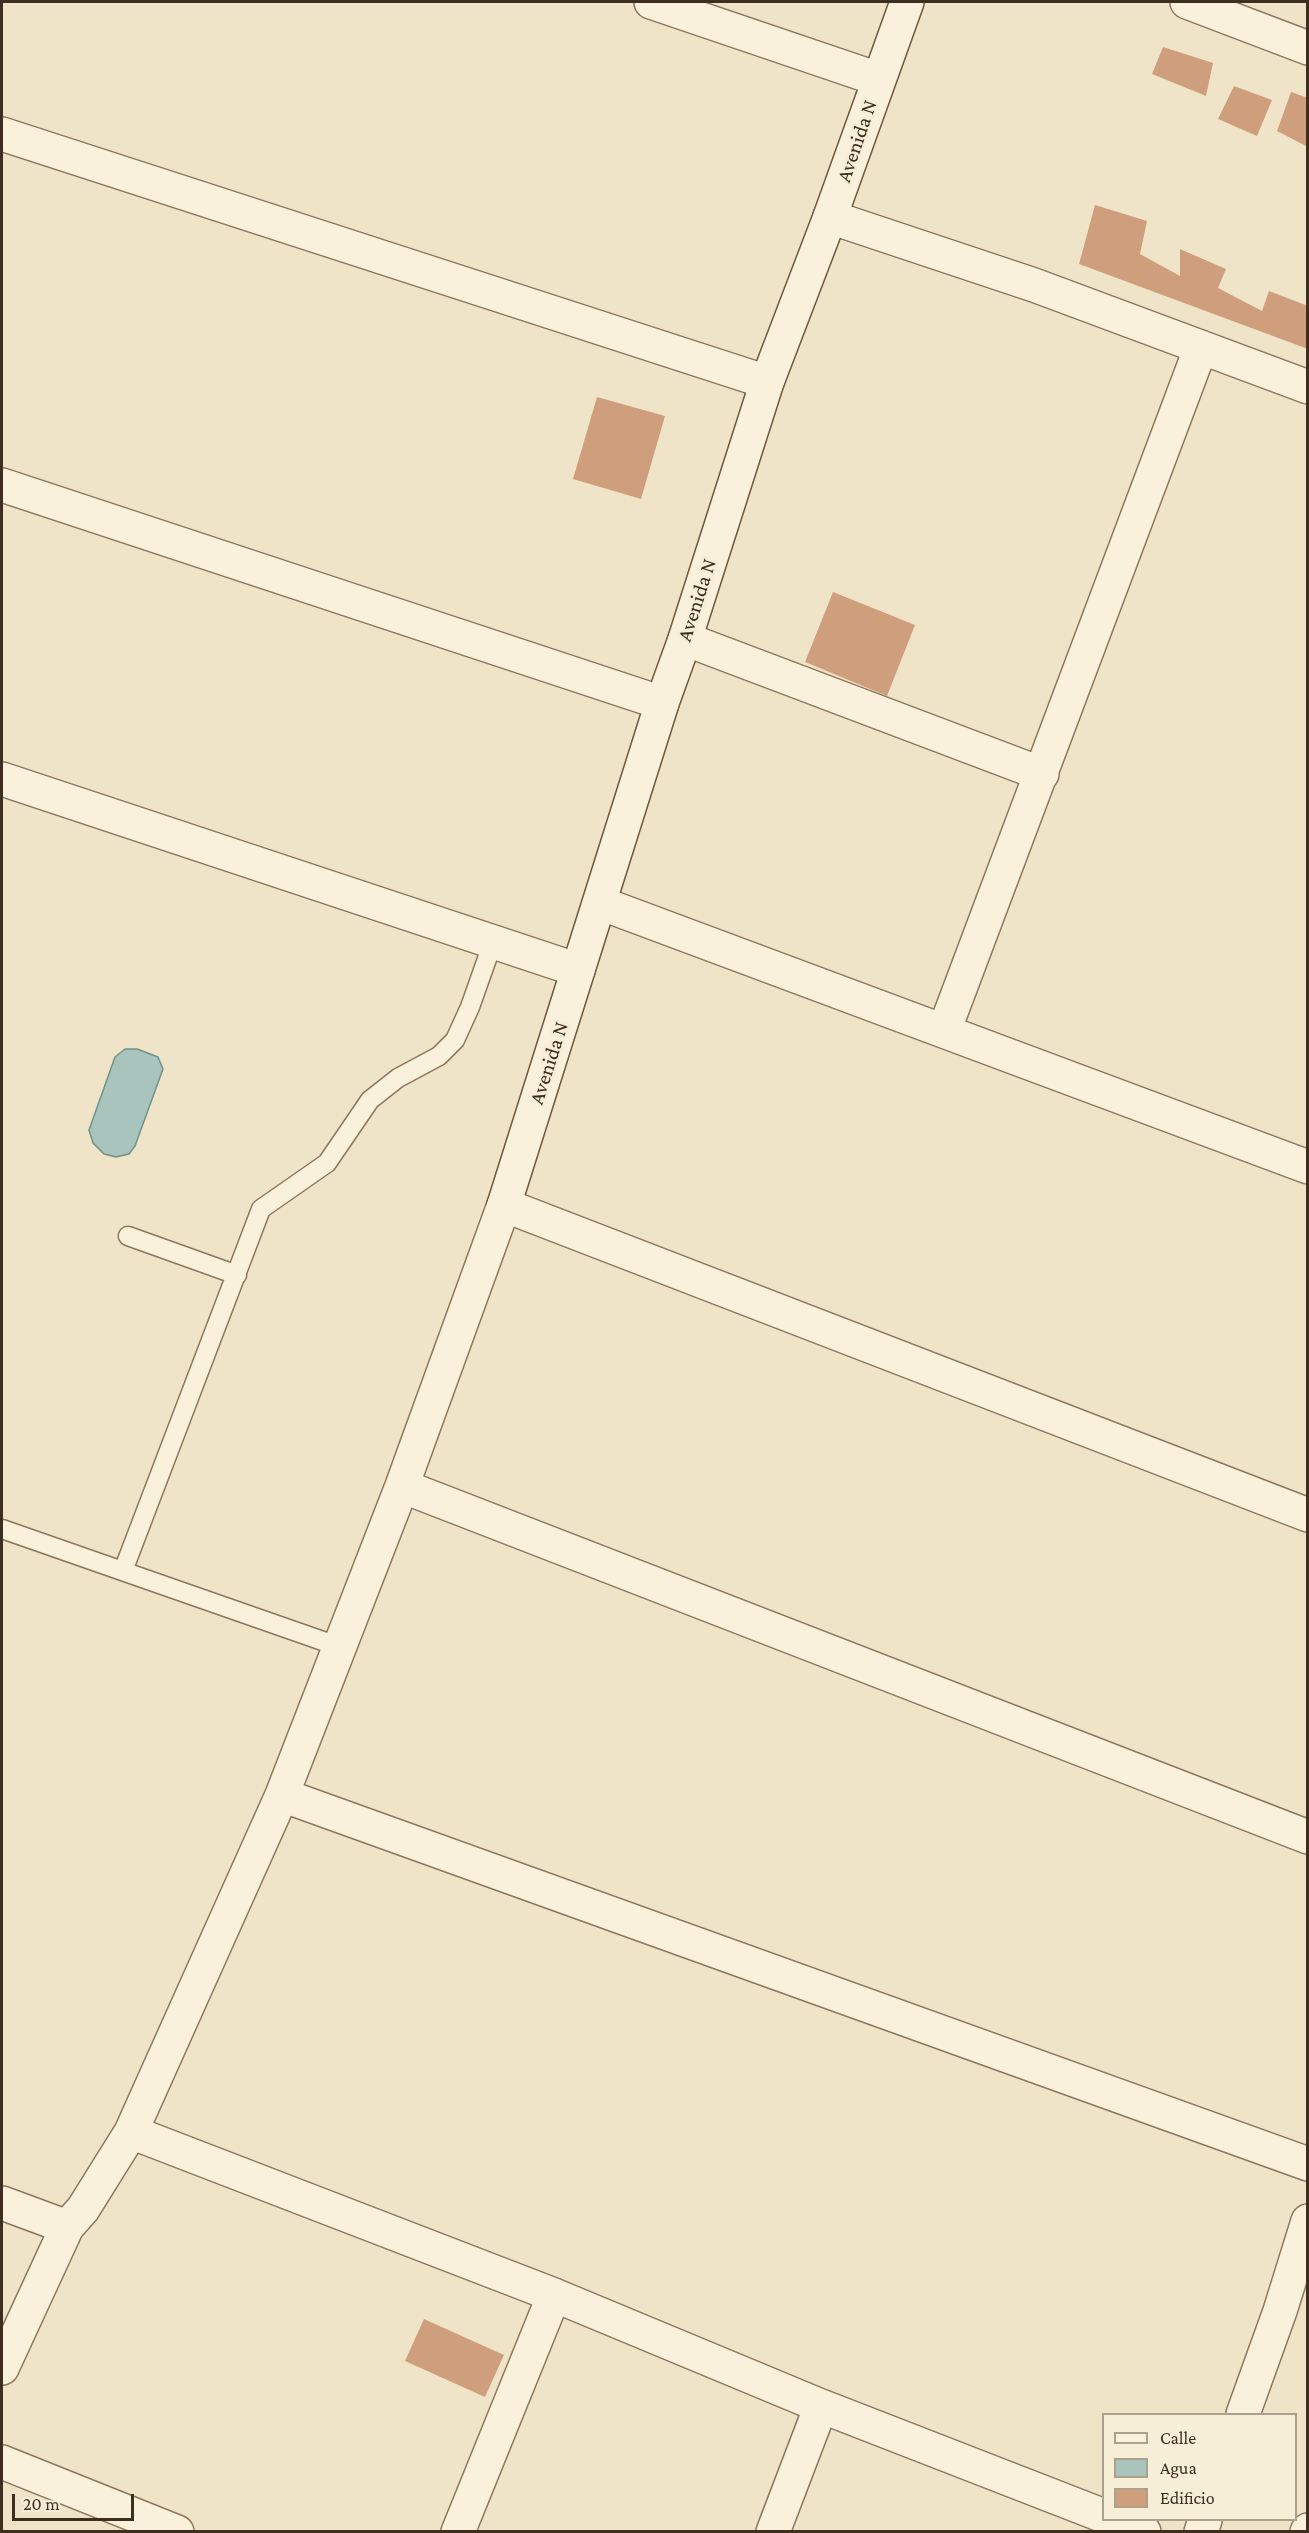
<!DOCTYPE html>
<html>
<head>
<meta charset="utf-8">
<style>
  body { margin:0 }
  #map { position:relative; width:1309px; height:2533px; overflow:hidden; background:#f0e4c8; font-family:"Crimson Pro",serif }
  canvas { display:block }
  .frame { position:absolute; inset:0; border:3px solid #3d2e20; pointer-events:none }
  .legend { position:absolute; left:1102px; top:2413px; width:195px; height:108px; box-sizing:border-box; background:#f7eed8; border:2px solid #ada18e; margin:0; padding:8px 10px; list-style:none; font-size:18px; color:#3d2e20 }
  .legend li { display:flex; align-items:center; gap:12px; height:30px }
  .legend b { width:30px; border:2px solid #ada18e }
  .scale { position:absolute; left:12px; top:2494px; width:122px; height:27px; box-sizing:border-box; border:3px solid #3d2e20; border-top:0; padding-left:8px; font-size:18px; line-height:21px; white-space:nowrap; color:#3d2e20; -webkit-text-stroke:4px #f7eed8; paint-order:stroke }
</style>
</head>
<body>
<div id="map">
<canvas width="1309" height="2533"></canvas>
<div class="frame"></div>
<ul class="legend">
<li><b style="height:8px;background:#faf1dc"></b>Calle</li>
<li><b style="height:16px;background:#a9c4bc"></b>Agua</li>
<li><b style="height:16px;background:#cf9f7d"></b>Edificio</li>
</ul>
<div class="scale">20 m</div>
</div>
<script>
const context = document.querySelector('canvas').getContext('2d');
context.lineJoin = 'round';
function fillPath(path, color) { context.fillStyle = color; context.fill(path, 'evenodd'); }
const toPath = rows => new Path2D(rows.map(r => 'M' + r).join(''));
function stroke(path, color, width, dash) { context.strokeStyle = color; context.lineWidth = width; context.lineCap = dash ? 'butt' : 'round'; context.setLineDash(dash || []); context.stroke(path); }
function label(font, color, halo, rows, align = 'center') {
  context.font = font + ' "Crimson Pro",serif'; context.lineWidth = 6; context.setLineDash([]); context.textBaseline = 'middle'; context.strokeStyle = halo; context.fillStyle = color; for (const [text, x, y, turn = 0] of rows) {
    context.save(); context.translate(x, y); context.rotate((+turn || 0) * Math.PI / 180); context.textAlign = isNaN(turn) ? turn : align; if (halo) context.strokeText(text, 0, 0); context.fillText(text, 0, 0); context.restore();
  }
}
const water = toPath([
  [125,1049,137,1049,158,1057,163,1069,135,1146,129,1154,116,1157,104,1154,93,1143,89,1130,115,1057,125,1049]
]);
const building = toPath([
  [1163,47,1213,63,1206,96,1152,74],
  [1234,86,1272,100,1257,136,1218,119],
  [1291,92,1308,98,1308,147,1277,131],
  [1095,205,1147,221,1140,254,1180,276,1180,249,1226,269,1218,288,1262,311,1269,291,1308,306,1308,349,1079,264],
  [597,397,665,416,641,499,573,479],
  [833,592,915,625,887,696,805,662],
  [424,2319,504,2355,485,2397,405,2361]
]);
const lane = toPath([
  [128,1236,237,1275],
  [2,1529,340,1647],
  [123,1571,261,1209,327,1163,370,1100,398,1078,439,1056,455,1040,470,1007,493,942]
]);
const street = toPath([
  [651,2,878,79],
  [1187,2,1308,48],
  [2,134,767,382],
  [830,217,1034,285,1308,387],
  [2,485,662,703],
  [685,639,1042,774],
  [2,779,578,970],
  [600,903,1308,1167],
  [944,1031,1201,347],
  [402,1486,1308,1837],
  [282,1795,1308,2164],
  [131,2132,554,2295,821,2406,1104,2516],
  [2,2203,67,2227],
  [2,2368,67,2227,83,2209,131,2132,282,1795,402,1486,504,1205,1308,1515],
  [1243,2414,1280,2311,1308,2221],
  [2,2462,177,2532],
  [1113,2520,1144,2532],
  [458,2532,554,2295],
  [773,2532,821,2406],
  [1201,2532,1205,2520],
  [1307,2532,1308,2530]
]);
const secondary = toPath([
  [504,1205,662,703,685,639,767,382,830,217,907,2]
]);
const streetNames = [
  ["Avenida N",857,141,-71],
  ["Avenida N",697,600,-72],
  ["Avenida N",549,1063,-72]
];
fillPath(water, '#a9c4bc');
stroke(water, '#6f938a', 1.5);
fillPath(building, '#cf9f7d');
stroke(lane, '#8d765c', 21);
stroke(street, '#8d765c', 36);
stroke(secondary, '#6f573f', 36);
stroke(lane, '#faf1dc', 18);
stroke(street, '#faf1dc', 33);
stroke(secondary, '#faf1dc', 33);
label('21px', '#3d2e20', '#f7eed8', streetNames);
</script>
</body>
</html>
